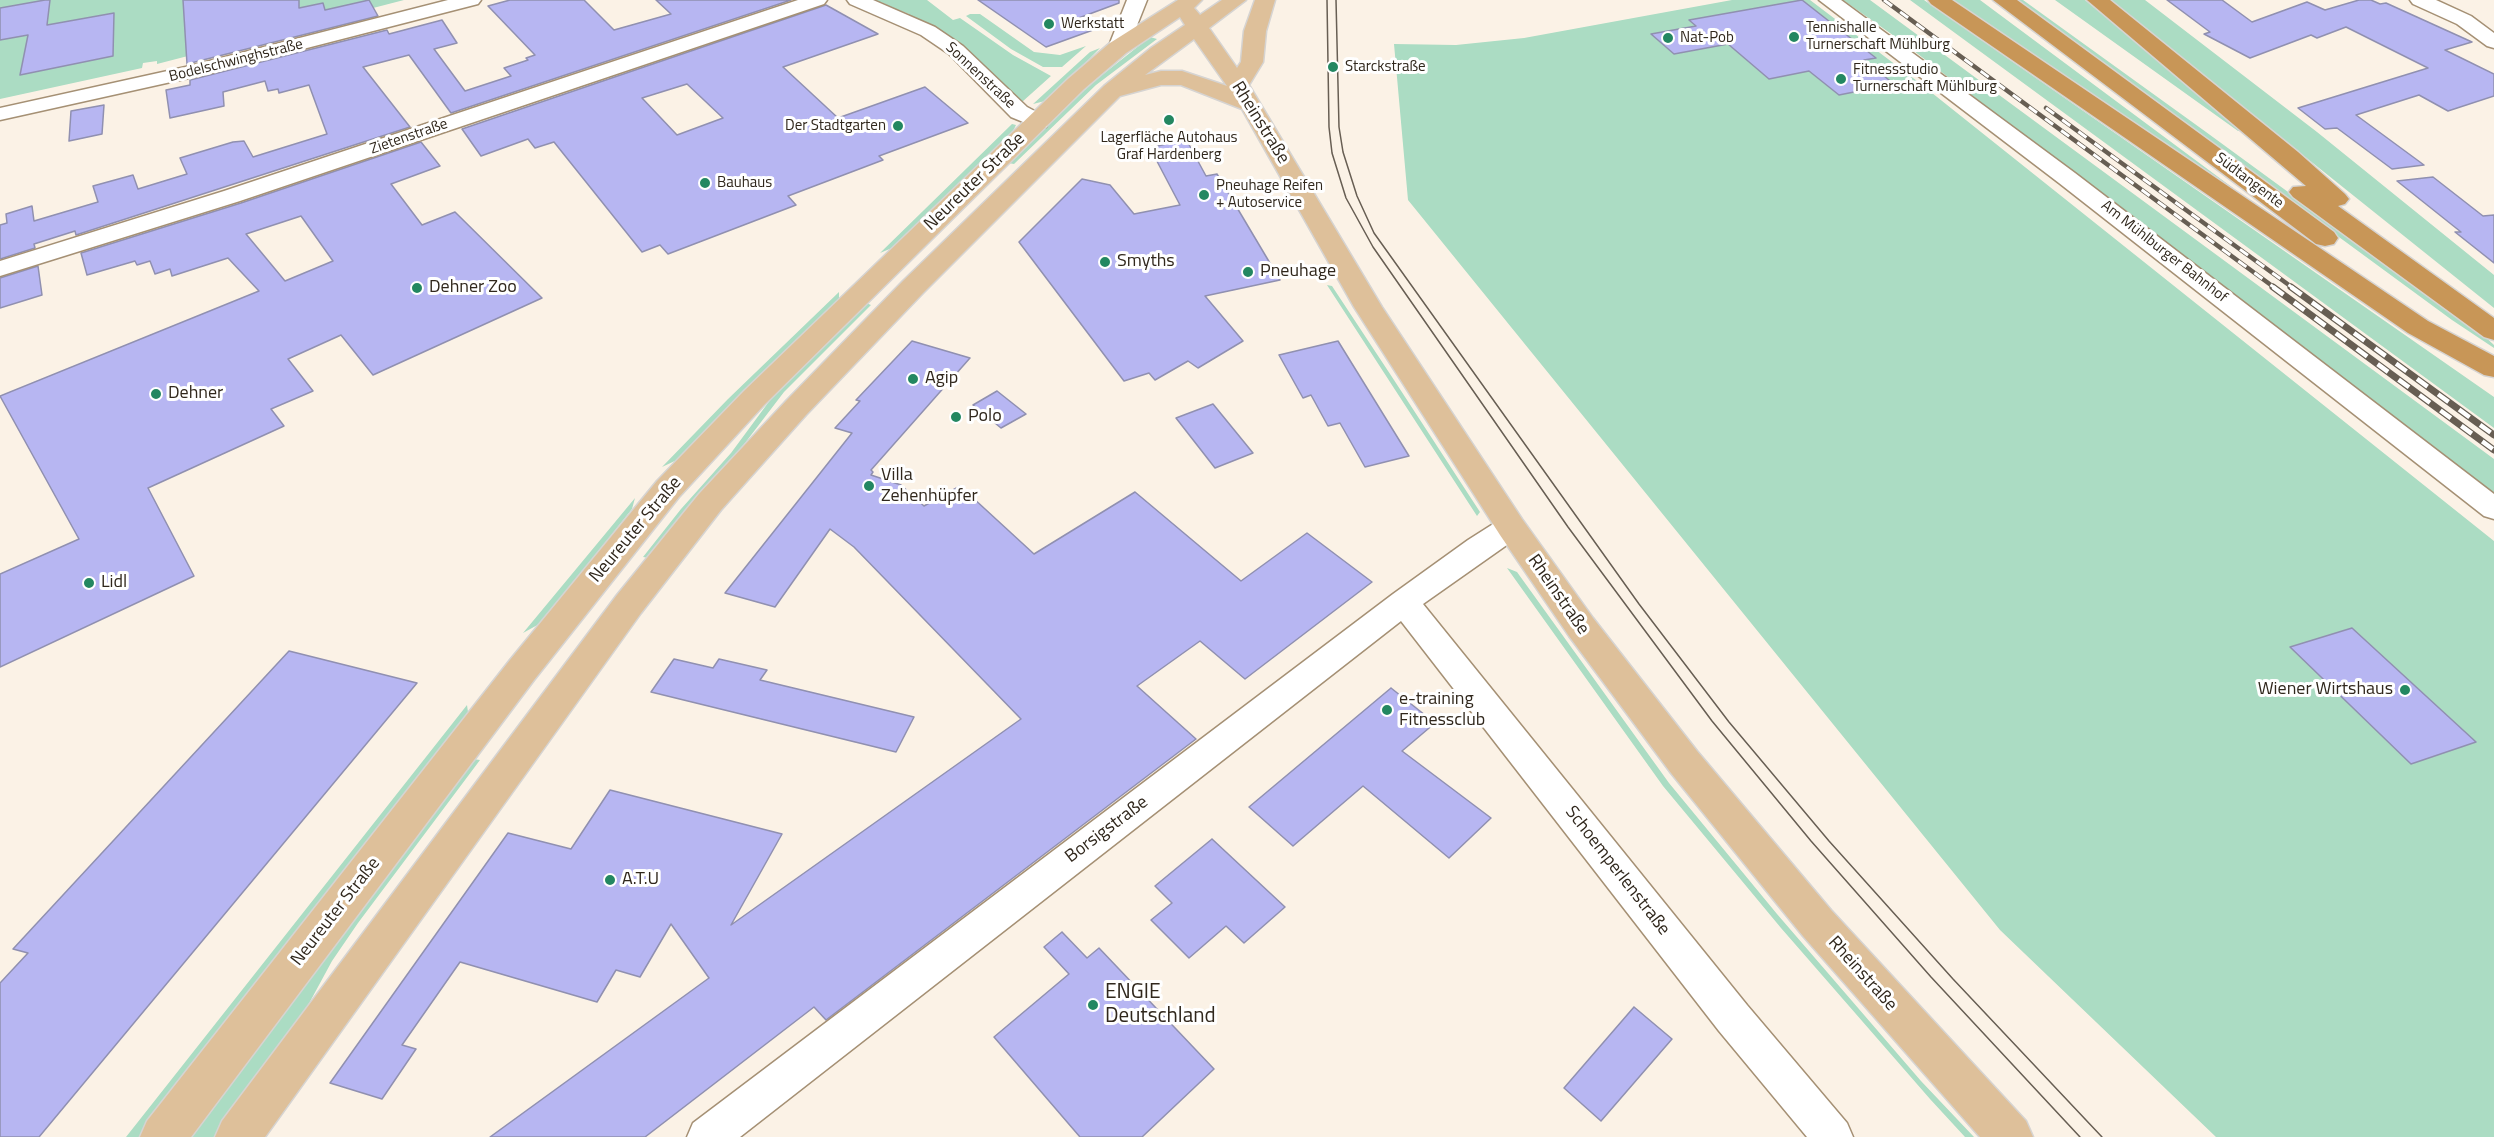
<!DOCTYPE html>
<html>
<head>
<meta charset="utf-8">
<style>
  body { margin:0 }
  canvas { display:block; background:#fbf2e6 }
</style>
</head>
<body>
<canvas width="2494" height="1137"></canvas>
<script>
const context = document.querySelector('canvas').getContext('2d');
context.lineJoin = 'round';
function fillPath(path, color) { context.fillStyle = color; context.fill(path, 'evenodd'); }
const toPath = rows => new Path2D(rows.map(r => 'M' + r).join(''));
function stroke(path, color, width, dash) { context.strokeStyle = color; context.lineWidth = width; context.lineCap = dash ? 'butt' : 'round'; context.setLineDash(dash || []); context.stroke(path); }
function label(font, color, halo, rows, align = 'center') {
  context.font = font + ' "Titillium Web",sans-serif'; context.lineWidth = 6; context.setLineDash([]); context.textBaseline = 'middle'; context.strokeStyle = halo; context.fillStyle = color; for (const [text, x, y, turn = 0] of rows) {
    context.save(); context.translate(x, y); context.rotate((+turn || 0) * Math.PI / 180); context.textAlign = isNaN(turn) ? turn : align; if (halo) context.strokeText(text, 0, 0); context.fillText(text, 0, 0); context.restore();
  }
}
const green = toPath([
  [0,0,404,0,157,64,157,61,143,63,142,68,0,99],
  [868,0,927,0,953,20,960,18,1013,55,1051,76,1022,102,909,17,909,14,899,10,887,9,889,6,881,2,874,3],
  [1732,0,1810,0,1917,81,2494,541,2494,1137,2216,1137,2000,930,1408,200,1394,44,1456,45,1524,38],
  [1843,0,1870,0,2494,459,2494,495,1897,38],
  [1910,0,1924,0,2494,397,2494,428],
  [1948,0,1980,0,2233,188,2225,190],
  [2016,0,2023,0,2206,132,2481,333,2494,345,2494,348,2452,320],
  [2055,0,2085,0,2243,130,2238,131],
  [2109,0,2145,0,2317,132,2494,275,2494,308],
  [970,14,980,14,1034,52,1060,55,1086,46,1062,67,1043,67,1011,49,966,16],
  [1150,37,1157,39,1096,85,1014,164,1008,163,1092,83],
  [1100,48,1049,100,1033,104,1090,52],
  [1012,124,1016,125,1011,135,903,240,892,248,880,253],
  [1327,285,1332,286,1394,380,1480,512,1477,516],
  [839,292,839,299,739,395,679,459,662,467,728,399],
  [866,303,871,305,784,392,745,443,649,558,643,557,681,509,731,453,779,388],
  [635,498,632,509,541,623,523,633],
  [1507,568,1517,572,1669,783,1777,914,1921,1081,1974,1137,1965,1137,1930,1099,1781,928,1663,786],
  [467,705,468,712,461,724,139,1137,126,1137],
  [473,759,480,760,358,923,332,961,306,1009,216,1137,186,1137]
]);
const building = toPath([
  [45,0,50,0,47,25,114,13,113,56,20,75,28,35,0,40,0,8,45,0],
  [183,0,299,0,299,8,323,3,325,10,369,0,378,16,187,64,183,0],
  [510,0,584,0,614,30,671,14,656,0,791,0,451,113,409,55,363,67,410,127,76,235,75,231,34,244,35,248,0,259,0,225,7,223,6,214,32,206,34,221,98,202,93,186,133,175,138,189,187,174,180,158,233,142,244,141,253,157,327,134,309,85,279,93,278,89,268,91,265,81,223,92,224,106,170,118,166,90,190,85,190,80,387,30,389,34,442,20,457,43,434,49,465,91,511,76,504,68,528,60,526,58,535,55,488,6,510,0],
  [978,0,1119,0,1119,3,1076,19,1093,30,1046,47,978,0],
  [1802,0,1876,58,1864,60,1894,84,1839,95,1809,71,1769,79,1728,44,1674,54,1651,34,1696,26,1689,20,1802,0],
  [2167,0,2222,0,2252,22,2307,2,2325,10,2359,0,2371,0,2380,4,2386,3,2472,42,2445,50,2494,74,2494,96,2448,111,2419,95,2356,115,2424,165,2392,169,2337,128,2325,129,2298,108,2428,68,2346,27,2317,38,2311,35,2250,58,2204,34,2210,32,2167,0],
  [826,5,878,34,783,67,838,118,925,87,968,123,879,156,883,160,788,196,796,205,668,254,660,245,642,252,554,142,535,148,528,139,481,156,462,129,826,5],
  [687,84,723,118,677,135,642,98,687,84],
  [104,105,102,134,69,141,71,111,104,105],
  [1186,139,1206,176,1217,174,1280,280,1205,296,1243,341,1198,368,1188,361,1155,380,1149,373,1124,381,1019,242,1082,179,1110,185,1134,214,1180,205,1150,148,1186,139],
  [421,142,440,166,391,184,422,225,455,212,542,298,373,375,341,335,288,359,313,391,271,409,284,426,148,488,194,576,0,667,0,574,79,539,0,396,259,291,228,258,172,276,170,269,155,274,150,261,137,265,135,261,87,275,81,253,241,203,421,142],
  [301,216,333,261,285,281,246,234,301,216],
  [2433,177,2483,216,2494,215,2494,263,2455,232,2461,232,2397,181,2433,177],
  [38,266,42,295,0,308,0,278,38,266],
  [912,341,970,358,871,470,873,472,871,475,901,485,924,506,960,486,1034,554,1135,492,1241,581,1307,533,1372,582,1245,679,1200,641,1137,686,1196,739,826,1020,814,1007,645,1137,490,1137,709,978,671,924,640,977,616,970,597,1002,460,962,402,1045,416,1049,382,1099,330,1083,508,833,571,849,610,790,782,834,731,925,1021,719,854,547,830,529,775,607,725,593,852,433,835,428,860,401,856,400,912,341],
  [1338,341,1409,456,1365,467,1340,423,1328,426,1311,395,1303,398,1279,355,1338,341],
  [997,391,1026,414,1001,428,973,405,997,391],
  [1213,404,1253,453,1215,468,1176,418,1213,404],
  [2352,628,2476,742,2411,764,2290,647,2352,628],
  [289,651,417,683,39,1137,0,1137,0,983,28,953,13,949,289,651],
  [674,659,713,668,719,659,767,670,760,680,914,717,896,752,651,692,674,659],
  [1391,688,1435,723,1402,751,1491,818,1449,858,1363,786,1293,846,1249,807,1391,688],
  [1212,839,1285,907,1244,943,1226,926,1189,958,1151,920,1172,903,1155,886,1212,839],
  [1062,932,1087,958,1099,948,1214,1069,1142,1137,1080,1137,994,1037,1069,974,1044,947,1062,932],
  [1634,1007,1672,1039,1601,1121,1564,1088,1634,1007]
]);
const minor = toPath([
  [448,0,481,0,478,4,198,76,0,120,0,108,190,66,448,0],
  [798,0,827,0,824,4,240,201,0,276,0,261,224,191,798,0],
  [847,0,873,0,935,27,963,46,1027,107,1046,117,1049,122,1046,127,1038,128,1011,117,949,54,921,35,850,4,847,0],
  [1127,0,1147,0,1128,48,1125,52,1118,54,1111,52,1108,48,1127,0],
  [1819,0,1841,0,2075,173,2494,494,2494,519,2484,516,2059,183,1819,0],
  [2410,0,2436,0,2471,16,2494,33,2494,48,2487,46,2457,24,2413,4,2410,0],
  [1511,516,1521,519,1526,527,1521,535,1423,604,1747,1005,1847,1123,1853,1137,1807,1137,1719,1031,1401,621,740,1137,687,1137,693,1123,1393,594,1468,540,1501,519,1511,516]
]);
const major = toPath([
  [1178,0,1202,0,1194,8,1200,15,1222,0,1246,0,1209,28,1237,68,1241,62,1244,31,1255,0,1275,0,1266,31,1263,62,1249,85,1382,307,1522,519,1593,618,1697,751,1831,910,2026,1121,2033,1137,1980,1137,1803,936,1671,773,1569,636,1500,535,1354,307,1242,109,1181,85,1161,85,1120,96,923,293,806,415,721,510,641,613,265,1137,215,1137,222,1121,617,595,699,494,786,401,903,281,1104,86,1151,48,1185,25,1180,17,1126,53,1084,89,764,405,679,497,534,680,191,1137,140,1137,147,1121,510,660,657,481,744,391,1068,79,1110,43,1178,0],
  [1194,39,1227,86,1182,71,1161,71,1145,75,1194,39]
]);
const highway = toPath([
  [1928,0,1952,0,2428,321,2494,356,2494,377,2484,375,2408,333,1931,4,1928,0],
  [1993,0,2017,0,2334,232,2338,238,2334,244,2325,246,2316,244,1993,0],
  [2087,0,2110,0,2298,152,2345,194,2349,199,2345,204,2338,206,2494,318,2494,340,2484,337,2293,197,2289,192,2293,187,2306,186,2087,0]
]);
const tram = toPath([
  [1327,0,1329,127,1332,153,1346,198,1373,247,1568,527,1712,721,1811,841,1931,977,2080,1137],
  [1336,0,1339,127,1343,152,1357,196,1374,233,1639,604,1729,722,1829,841,1953,979,2102,1137]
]);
const railFar1 = toPath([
  [1884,0,2275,288],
  [2046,108,2293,288]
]);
const rail = toPath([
  [2273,287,2494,450],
  [2291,287,2494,435]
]);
const markers = [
  [1049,24,6,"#238761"],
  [1794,37,6,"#238761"],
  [1668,38,6,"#238761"],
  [1333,67,6,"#238761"],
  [1841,79,6,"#238761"],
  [1169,120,6,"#238761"],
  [898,126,6,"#238761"],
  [705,183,6,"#238761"],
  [1204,195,6,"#238761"],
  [1105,262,6,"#238761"],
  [1248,272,6,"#238761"],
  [417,288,6,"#238761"],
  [913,379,6,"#238761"],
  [156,394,6,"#238761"],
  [956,417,6,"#238761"],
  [869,486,6,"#238761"],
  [89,583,6,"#238761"],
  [2405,690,6,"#238761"],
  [1387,710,6,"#238761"],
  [610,880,6,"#238761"],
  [1093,1005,6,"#238761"]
];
const farPoinames = [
  ["Werkstatt",1061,24],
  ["Tennishalle",1806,28],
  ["Turnerschaft Mühlburg",1806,45],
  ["Nat-Pob",1680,38],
  ["Starckstraße",1345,67],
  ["Fitnessstudio",1853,70],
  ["Turnerschaft Mühlburg",1853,87],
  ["Der Stadtgarten",886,126,"right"],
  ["Lagerfläche Autohaus",1169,138,"center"],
  ["Graf Hardenberg",1169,155,"center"],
  ["Bauhaus",717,183],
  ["Pneuhage Reifen",1216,186],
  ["+ Autoservice",1216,203]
];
const farStreetnames = [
  ["Bodelschwinghstraße",236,61,-14],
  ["Sonnenstraße",980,76,43],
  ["Zietenstraße",409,137,-19],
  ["Südtangente",2249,181,37],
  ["Am Mühlburger Bahnhof",2164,252,38]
];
const streetNames = [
  ["Rheinstraße",1260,123,58],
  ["Neureuter Straße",975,182,-44],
  ["Neureuter Straße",636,530,-50],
  ["Rheinstraße",1558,595,55],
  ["Borsigstraße",1107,830,-37],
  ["Schoemperlenstraße",1617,871,52],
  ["Neureuter Straße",336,912,-52],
  ["Rheinstraße",1862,974,48]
];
const poiNames = [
  ["Smyths",1117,262],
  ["Pneuhage",1260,272],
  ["Dehner Zoo",429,288],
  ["Agip",925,379],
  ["Dehner",168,394],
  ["Polo",968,417],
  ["Villa",881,476],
  ["Zehenhüpfer",881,497],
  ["Lidl",101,583],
  ["Wiener Wirtshaus",2393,690,"right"],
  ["e-training",1399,700],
  ["Fitnessclub",1399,721],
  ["A.T.U",622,880]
];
const nearPoinames = [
  ["ENGIE",1105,993],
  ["Deutschland",1105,1017]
];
fillPath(green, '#abdcc3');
fillPath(building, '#b7b6f2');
stroke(building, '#9090b0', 1.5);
stroke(minor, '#a59074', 3);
stroke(major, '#d6d4d2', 3);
stroke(highway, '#d6d4d2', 3);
fillPath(minor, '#fff');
fillPath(major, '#dec09a');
fillPath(highway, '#c89657');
stroke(tram, '#675e53', 1.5);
stroke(railFar1, '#675e53', 4.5);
stroke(rail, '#675e53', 7);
stroke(railFar1, '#fff', 3, [10]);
stroke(rail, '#fff', 4.5, [13]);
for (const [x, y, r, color] of markers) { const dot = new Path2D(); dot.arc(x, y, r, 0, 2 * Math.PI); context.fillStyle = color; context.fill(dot); stroke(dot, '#fff', 2); }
label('15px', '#30271c', '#fff', farPoinames, 'left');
label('15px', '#30271c', '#fff', farStreetnames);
label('18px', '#30271c', '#fff', streetNames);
label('18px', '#30271c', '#fff', poiNames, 'left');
label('21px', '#30271c', '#fff', nearPoinames, 'left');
</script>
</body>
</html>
